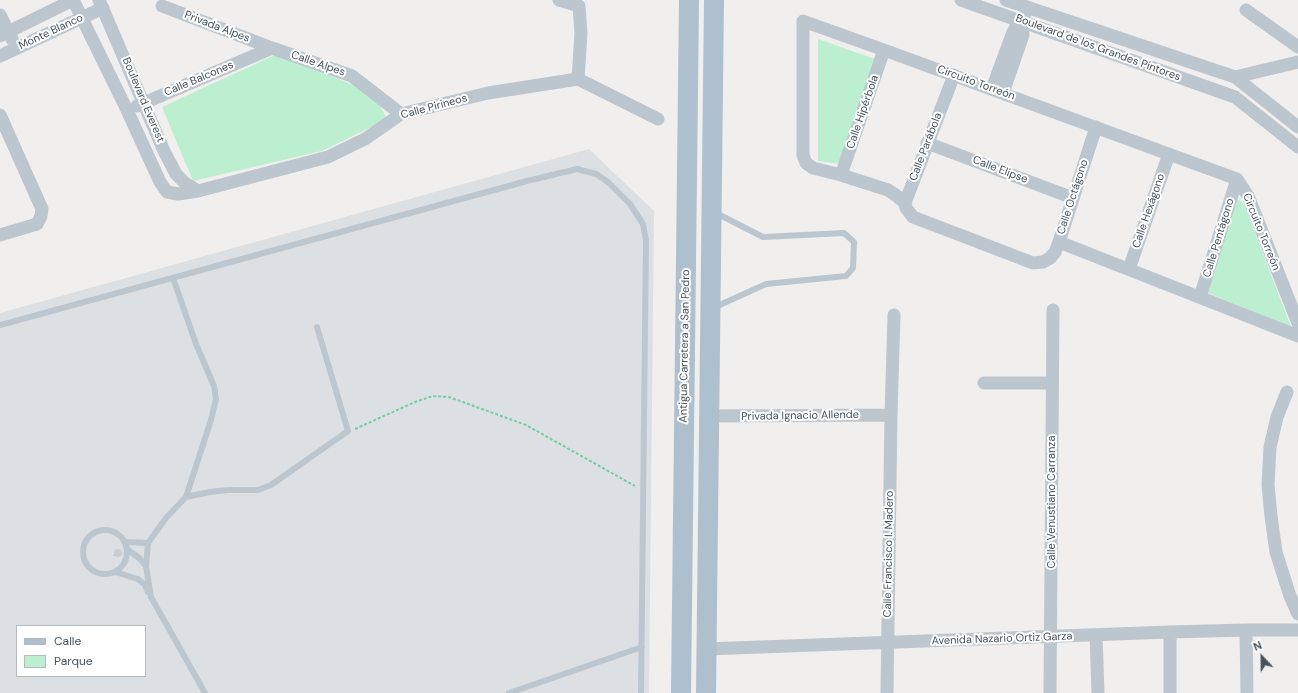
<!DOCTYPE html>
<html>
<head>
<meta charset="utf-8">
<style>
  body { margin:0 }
  #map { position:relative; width:1298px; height:693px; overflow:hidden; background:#f1eeee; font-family:"DM Sans",sans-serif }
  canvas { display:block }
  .legend { position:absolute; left:16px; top:625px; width:130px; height:52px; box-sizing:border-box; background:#fff; border:1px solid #b5babe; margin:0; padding:5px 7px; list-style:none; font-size:12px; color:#46525c }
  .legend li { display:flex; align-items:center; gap:8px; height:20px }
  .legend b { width:20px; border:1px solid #b5babe }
  .north { position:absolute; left:1242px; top:637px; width:40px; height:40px; -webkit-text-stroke:3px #fff; paint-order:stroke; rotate:338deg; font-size:11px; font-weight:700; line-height:16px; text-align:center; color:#46525c }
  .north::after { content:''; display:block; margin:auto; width:14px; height:18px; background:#46525c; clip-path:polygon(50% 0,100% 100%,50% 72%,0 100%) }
</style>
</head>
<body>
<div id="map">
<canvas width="1298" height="693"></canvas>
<ul class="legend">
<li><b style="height:5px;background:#aebfce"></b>Calle</li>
<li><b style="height:11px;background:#bcefcf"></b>Parque</li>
</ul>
<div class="north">N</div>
</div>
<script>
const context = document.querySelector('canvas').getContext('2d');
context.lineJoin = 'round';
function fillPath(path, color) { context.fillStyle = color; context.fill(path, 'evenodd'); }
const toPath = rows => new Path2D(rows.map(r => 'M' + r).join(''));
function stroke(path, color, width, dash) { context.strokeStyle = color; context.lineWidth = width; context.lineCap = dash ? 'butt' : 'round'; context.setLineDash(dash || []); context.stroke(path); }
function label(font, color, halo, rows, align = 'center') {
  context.font = font + ' "DM Sans",sans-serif'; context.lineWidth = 4; context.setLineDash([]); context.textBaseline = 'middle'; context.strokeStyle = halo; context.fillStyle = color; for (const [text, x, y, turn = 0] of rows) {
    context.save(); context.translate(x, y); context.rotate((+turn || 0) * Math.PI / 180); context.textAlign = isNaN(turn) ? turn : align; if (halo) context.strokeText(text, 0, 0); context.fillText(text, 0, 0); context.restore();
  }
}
const airport = toPath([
  [589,149,654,211,649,693,0,693,0,313],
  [17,626,145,626,145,676,17,676]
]);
const green = toPath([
  [818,39,878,60,840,164,818,161],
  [277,54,355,86,379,104,387,119,322,151,193,181,162,107],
  [1235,199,1241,201,1244,204,1291,327,1208,293]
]);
const shadow = toPath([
  [117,551,119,551,121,554,119,556,113,556]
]);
const building = toPath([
  '114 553a4 4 0 1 1 8 0a4 4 0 1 1-8 0Z'
]);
const path = toPath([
  [355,429,415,402,433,396,449,397,526,425,635,486]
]);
const lane = toPath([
  [173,278,196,344,214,386,216,399,211,420,186,497,166,518,148,543,146,566,151,597,205,693],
  [713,308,766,284,846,276,853,268,854,242,844,233,763,237,714,212],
  [0,325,527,181,577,169,596,174,608,182,630,204,643,224,646,240,641,693],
  [186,497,210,492,228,490,258,490,271,485,348,431,317,327],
  '83 552a22 22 0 1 1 44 0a22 22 0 1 1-44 0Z',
  [125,542,148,543],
  [127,549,139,558,146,566],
  [115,572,138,579,145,585,148,592],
  [509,693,642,647]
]);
const street = toPath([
  [99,0,164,151,176,174,185,183,198,191],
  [559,0,579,6,581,33,578,79],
  [961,0,1235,97,1298,147],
  [1006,0,1235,77,1298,127],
  [162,6,272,48,352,76,401,114],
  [1246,10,1298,47],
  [0,15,12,39],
  [0,36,73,0,127,110,160,182,167,192,178,194,198,191,328,157,365,139,401,114,488,93,578,79,658,119],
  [0,56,103,8],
  [954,75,905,203,906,208,913,217,1033,263,1043,262,1050,258,1055,252,1059,242,1096,127],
  [1235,77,1298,62],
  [992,89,1013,32,1025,14],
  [1003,93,1023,35,1021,21],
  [137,106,272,48],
  [0,115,42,209,41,216,37,224,0,235],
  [927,143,1073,198],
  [841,175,884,50],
  [905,203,897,196,888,190,841,175,813,168,806,163,803,155,803,21,884,50,1237,179,1248,196,1298,323],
  [1059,242,1298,336],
  [1129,269,1169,154],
  [1200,297,1237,179],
  [984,383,1052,383],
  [1287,392,1277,417,1270,447,1268,485,1271,516,1276,552,1290,596,1298,614],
  [709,416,891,415],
  [1246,630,1247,693],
  [1170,632,1170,693],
  [1096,635,1098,693],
  [706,649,1170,632,1246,630,1298,630],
  [887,693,891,415,894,315],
  [1050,693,1053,310]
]);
const primary = toPath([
  [681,693,689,0],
  [706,693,714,0]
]);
const streetNames = [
  ["Privada Alpes",217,27,21],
  ["Monte Blanco",51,32,-25],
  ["Boulevard de los Grandes Pintores",1098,48,20],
  ["Calle Alpes",318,64,19],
  ["Calle Balcones",199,79,-23],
  ["Circuito Torreón",976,83,20],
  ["Boulevard Everest",143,100,67],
  ["Calle Pirineos",434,107,-15],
  ["Calle Hipérbola",863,112,-71],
  ["Calle Parábola",926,147,-69],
  ["Calle Elipse",1000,170,21],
  ["Calle Octágono",1073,197,-72],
  ["Calle Hexágono",1149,211,-71],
  ["Circuito Torreón",1261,232,68],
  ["Calle Pentágono",1219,238,-73],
  ["Antigua Carretera a San Pedro",685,346,-89],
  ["Privada Ignacio Allende",800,416,-1],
  ["Calle Venustiano Carranza",1052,502,-90],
  ["Calle Francisco I. Madero",889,554,-89],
  ["Avenida Nazario Ortiz Garza",1002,639,-2]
];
fillPath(airport, '#dde0e3');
fillPath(green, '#bcefcf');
fillPath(shadow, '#0003');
fillPath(building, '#c8cbd1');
stroke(building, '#d2d5da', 1);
stroke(path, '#74cd9f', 2, [3, 2]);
stroke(lane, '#bcc6ce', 6);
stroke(street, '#bcc6ce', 13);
stroke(primary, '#aebfce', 20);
label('11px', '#46525c', '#fff', streetNames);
</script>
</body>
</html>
